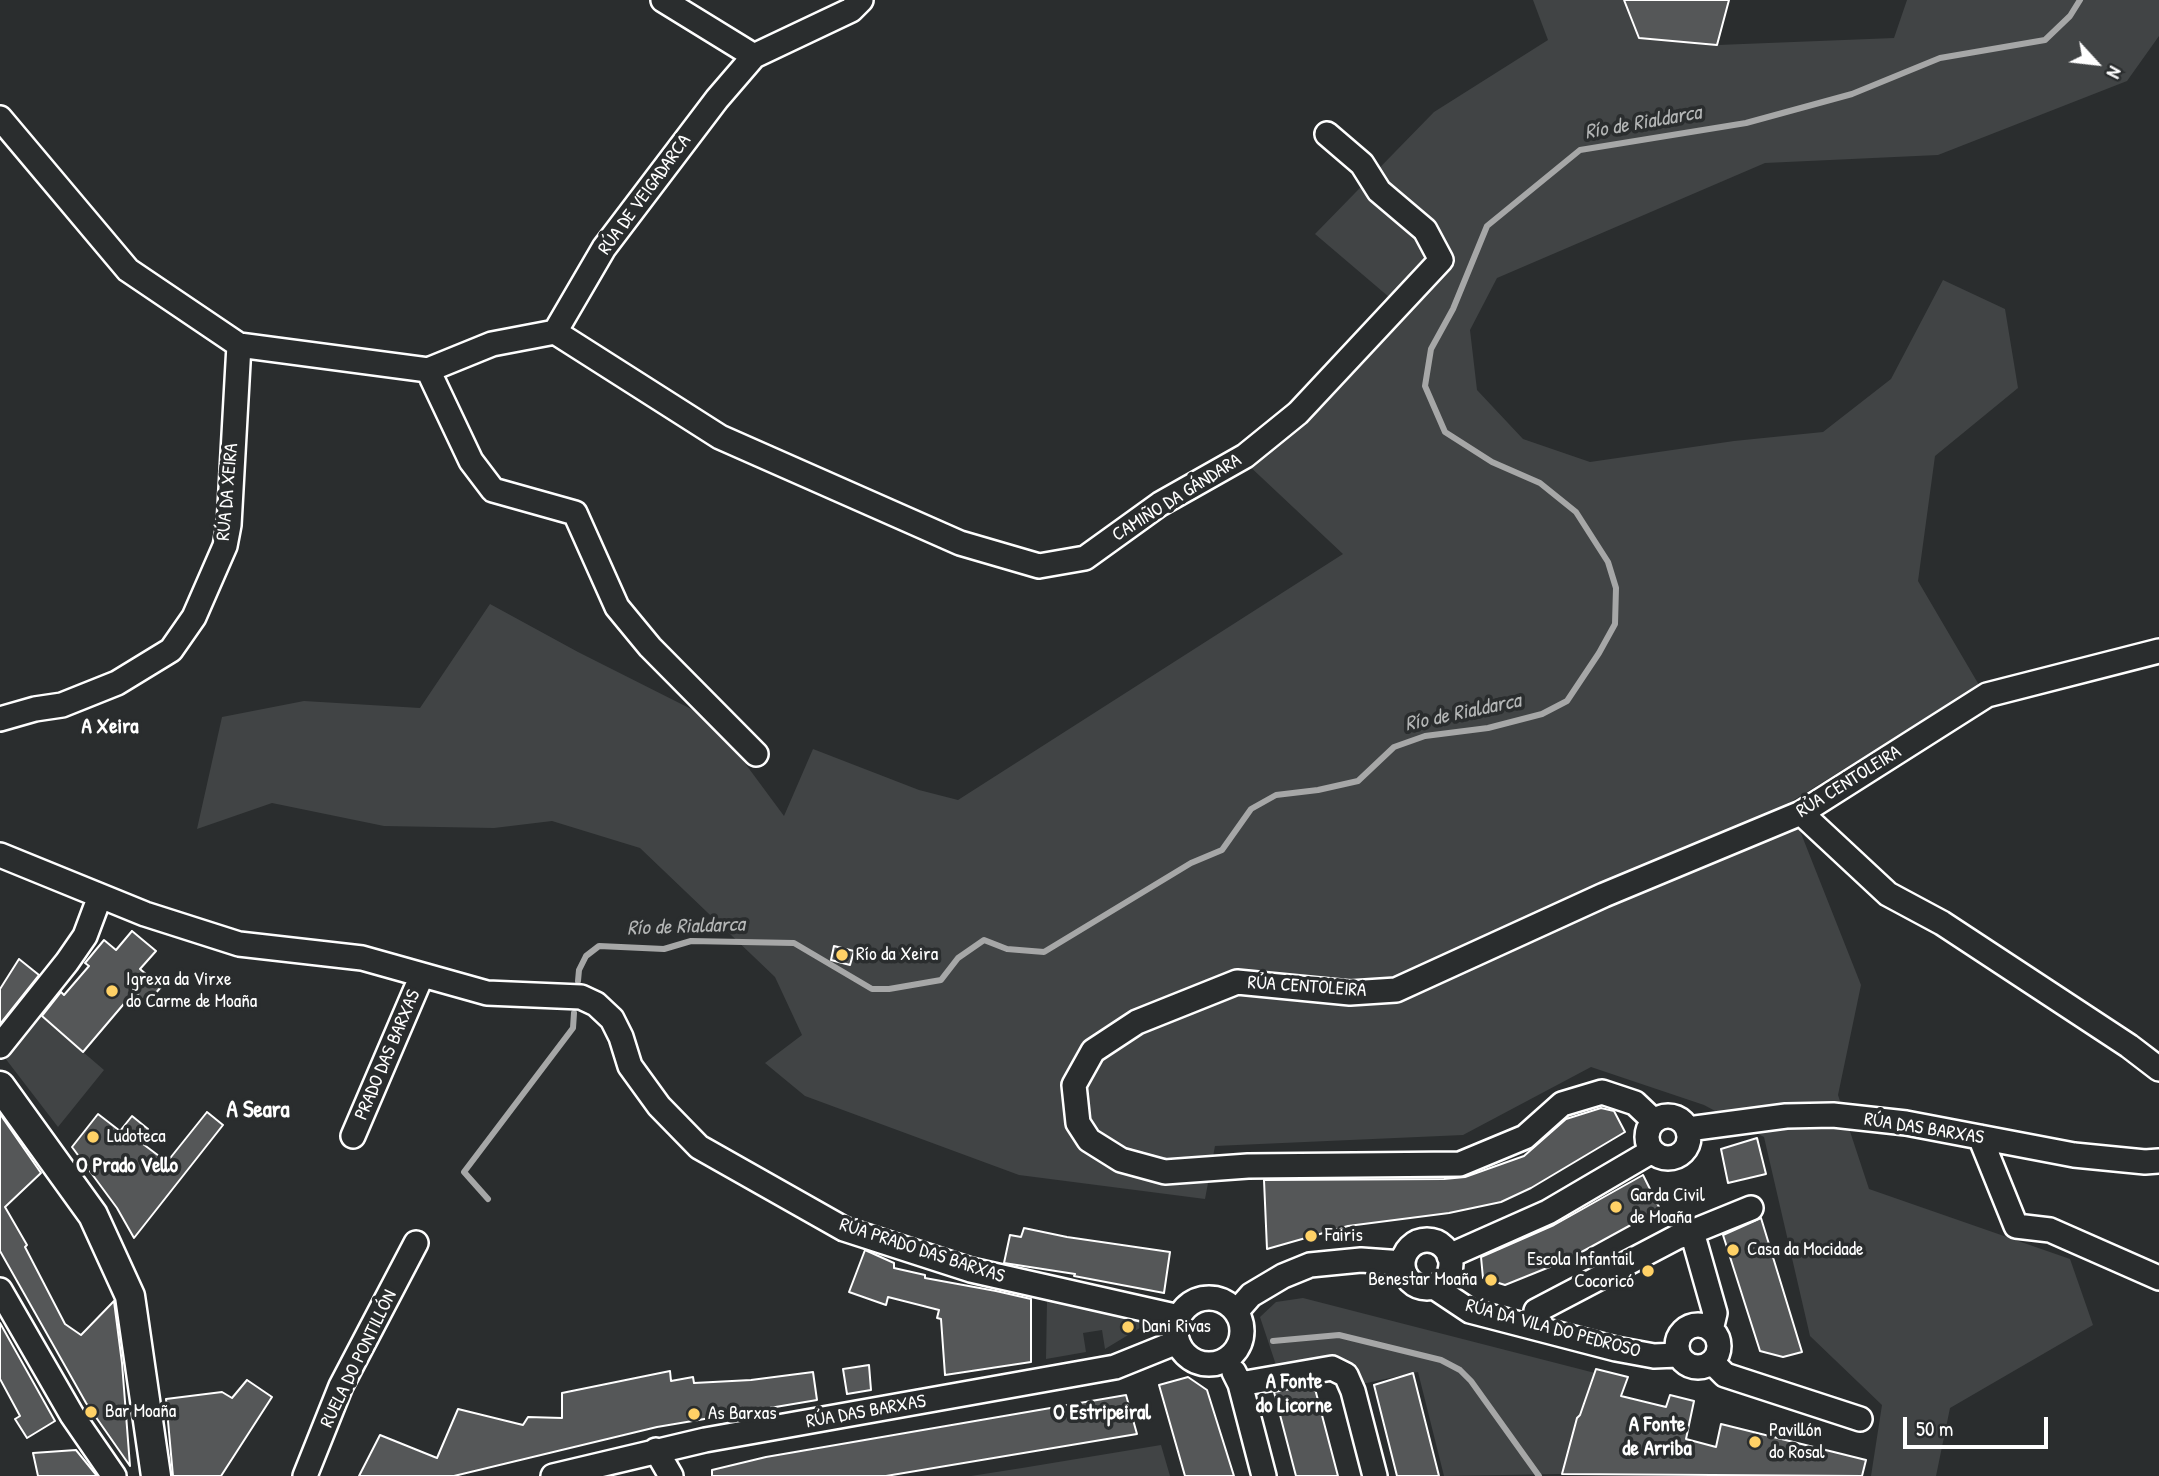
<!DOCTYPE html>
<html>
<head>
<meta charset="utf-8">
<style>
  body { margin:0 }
  #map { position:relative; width:2159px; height:1476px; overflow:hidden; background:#2a2d2e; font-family:"Patrick Hand",sans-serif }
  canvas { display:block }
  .north { position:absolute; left:2061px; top:28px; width:70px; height:70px; -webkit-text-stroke:5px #2a2d2e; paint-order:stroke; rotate:117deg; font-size:19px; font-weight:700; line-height:28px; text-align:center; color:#fff }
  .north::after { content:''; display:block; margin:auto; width:24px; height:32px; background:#fff; clip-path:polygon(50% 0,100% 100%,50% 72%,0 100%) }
  .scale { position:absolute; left:1903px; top:1417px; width:145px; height:32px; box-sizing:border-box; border:4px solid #fff; border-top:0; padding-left:9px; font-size:21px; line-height:24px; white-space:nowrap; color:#fff; -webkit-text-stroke:5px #2a2d2e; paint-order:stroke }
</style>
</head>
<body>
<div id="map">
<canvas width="2159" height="1476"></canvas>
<div class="north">N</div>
<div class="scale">50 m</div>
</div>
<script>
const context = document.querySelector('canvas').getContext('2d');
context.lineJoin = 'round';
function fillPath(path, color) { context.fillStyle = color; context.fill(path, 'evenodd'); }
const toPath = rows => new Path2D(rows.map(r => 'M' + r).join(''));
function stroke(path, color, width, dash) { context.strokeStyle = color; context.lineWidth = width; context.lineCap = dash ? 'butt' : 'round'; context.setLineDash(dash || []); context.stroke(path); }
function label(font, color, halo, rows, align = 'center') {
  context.font = font + ' "Patrick Hand",sans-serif'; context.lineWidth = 7; context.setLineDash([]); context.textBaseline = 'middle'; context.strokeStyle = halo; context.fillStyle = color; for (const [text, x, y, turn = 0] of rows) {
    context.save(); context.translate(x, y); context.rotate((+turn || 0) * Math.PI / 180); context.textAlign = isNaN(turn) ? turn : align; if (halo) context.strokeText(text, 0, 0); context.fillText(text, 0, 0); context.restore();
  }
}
const green = toPath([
  [1533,0,1729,0,1718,45,1894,38,1907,0,2159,0,2159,36,2127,81,1938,155,1765,163,1497,278,1470,330,1477,390,1523,439,1590,462,1734,441,1823,432,1891,379,1943,280,2005,309,2018,388,1935,456,1918,581,1979,685,1789,803,1861,985,1838,1095,1869,1189,2070,1259,2093,1325,1950,1408,1936,1476,1871,1476,1882,1405,1810,1336,1764,1137,1704,1105,1591,1067,1463,1135,1215,1146,1205,1199,1019,1175,805,1096,765,1063,802,1035,775,977,640,848,552,821,494,828,384,826,272,803,197,829,222,717,304,701,420,708,490,604,578,652,713,720,784,816,813,749,919,790,958,800,1343,554,1245,462,1396,303,1315,234,1434,112,1548,40],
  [40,1015,104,1070,58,1127,5,1058],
  [1303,1298,1595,1373,1580,1415,1577,1418,1562,1474,1444,1476,1418,1372,1362,1384,1344,1361,1277,1368,1260,1317,1276,1302],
  [1047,1301,1137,1317,1143,1326,1105,1349,1102,1330,1083,1333,1086,1352,1046,1359],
  [1161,1445,1170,1476,971,1476,1022,1468]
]);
const stream = toPath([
  [578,981,579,970,586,956,599,946,664,949,691,941,794,943,872,989,889,989,941,980,958,958,984,940,1007,949,1044,952,1191,863,1222,850,1251,809,1276,795,1318,790,1358,781,1394,747,1425,736,1488,728,1542,714,1567,701,1599,653,1615,624,1616,588,1608,562,1576,512,1540,483,1492,462,1445,432,1425,386,1431,349,1453,309,1487,226,1580,150,1746,123,1852,94,1940,58,2045,40,2070,16,2080,0],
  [488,1199,464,1172,573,1028,574,1013],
  [1273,1341,1339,1335,1441,1360,1460,1370,1471,1381,1539,1476]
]);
const building = toPath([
  [1624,0,1729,0,1717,45,1639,38,1624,0],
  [132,931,156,951,140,969,161,987,147,1003,138,995,131,1002,128,999,83,1052,42,1016,61,992,64,995,89,966,85,963,104,940,116,950,132,931],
  [834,946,854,951,850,965,831,960,834,946],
  [19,959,39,975,0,1024,0,989,19,959],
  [1601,1108,1614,1111,1625,1132,1531,1188,1501,1202,1449,1213,1348,1226,1267,1249,1264,1180,1444,1179,1465,1177,1524,1156,1566,1119,1601,1108],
  [207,1112,223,1125,134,1238,117,1208,72,1147,98,1114,120,1131,132,1116,148,1129,139,1141,167,1162,207,1112],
  [0,1114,41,1173,5,1207,27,1245,25,1247,65,1324,81,1335,114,1301,122,1363,130,1466,86,1403,0,1251,0,1114],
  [1757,1138,1766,1174,1728,1183,1721,1149,1757,1138],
  [1643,1175,1660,1209,1567,1260,1505,1285,1483,1278,1481,1257,1554,1225,1643,1175],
  [1761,1218,1802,1352,1783,1357,1760,1351,1723,1235,1761,1218],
  [1024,1228,1067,1237,1170,1252,1164,1293,1074,1276,1075,1274,1004,1263,1010,1235,1021,1237,1024,1228],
  [865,1250,894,1263,894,1268,925,1275,925,1278,996,1291,1031,1299,1031,1362,945,1375,941,1319,937,1318,939,1310,888,1297,886,1305,849,1292,865,1250],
  [0,1323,55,1421,27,1438,15,1419,20,1416,0,1379,0,1323],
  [869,1365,871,1390,847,1394,843,1369,869,1365],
  [1596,1369,1628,1377,1621,1396,1666,1407,1670,1395,1694,1401,1686,1439,1716,1447,1721,1424,1866,1460,1862,1476,1562,1474,1577,1418,1580,1415,1596,1369],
  [670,1371,671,1381,693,1377,694,1383,751,1380,813,1372,817,1400,657,1427,454,1476,359,1476,380,1435,437,1458,458,1409,523,1425,528,1417,562,1418,562,1393,670,1371],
  [1413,1373,1439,1476,1397,1476,1374,1385,1413,1373],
  [1188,1377,1207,1390,1234,1476,1185,1476,1159,1385,1188,1377],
  [247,1380,272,1397,221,1476,173,1476,166,1399,222,1392,232,1398,247,1380],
  [1314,1385,1338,1476,1296,1476,1274,1392,1314,1385],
  [1126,1395,1137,1434,886,1476,712,1476,712,1470,766,1457,1126,1395],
  [76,1450,97,1476,38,1476,33,1453,76,1450]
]);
const minor = toPath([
  [663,0,754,56],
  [0,118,128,270,239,345,428,370,471,461,493,490,575,513,617,607,650,647,756,754],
  [555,332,720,437,960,543,1039,566,1085,558,1160,504,1245,456,1298,413,1441,260,1425,230,1379,191,1362,164,1327,134],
  [428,370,492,344,555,332,604,248,717,99,754,56,851,10,861,0],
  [0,719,35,709,62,705,117,683,171,650,194,617,225,546,229,525,239,345],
  [1801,813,1888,894,1942,923,2129,1046,2159,1069],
  [0,855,145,914,239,944,362,958,487,993,581,997,596,1004,612,1019,621,1037,630,1066,659,1106,699,1147,844,1229,971,1270,1179,1317],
  [0,1046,67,962,85,936,100,896],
  '1647 1137a21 21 0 1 1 42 0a21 21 0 1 1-42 0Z',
  [1654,1121,1635,1103,1602,1092,1562,1104,1525,1137,1460,1164,1248,1166,1165,1172,1121,1160,1089,1140,1078,1123,1074,1085,1093,1051,1137,1022,1237,982,1350,993,1396,990,1604,895,1801,813,1987,695,2159,651],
  [1688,1129,1786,1116,1833,1115,1906,1123,2074,1155,2145,1162,2159,1161],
  [353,1136,422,975],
  [1980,1137,2016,1226,2050,1230,2159,1278],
  '1403 1264a24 24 0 1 1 48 0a24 24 0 1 1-48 0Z',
  [1449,1256,1548,1212,1652,1151],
  [1434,1287,1470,1311,1616,1349,1654,1356,1678,1355],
  [0,1290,72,1415,114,1476],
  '1176 1331a33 33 0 1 1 66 0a33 33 0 1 1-66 0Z',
  [1536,1311,1677,1237,1692,1232],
  [1236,1312,1251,1295,1283,1276,1310,1265,1361,1260,1403,1263],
  '1677 1346a21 21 0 1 1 42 0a21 21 0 1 1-42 0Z',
  [1711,1330,1715,1313,1692,1232,1751,1208],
  [1712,1362,1725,1375,1860,1419],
  [1234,1372,1240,1384,1264,1476],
  [1240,1384,1332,1368,1346,1375,1353,1391,1375,1476],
  [656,1450,671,1476],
  [305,1476,341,1386,416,1243],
  [553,1476,705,1440,1115,1367,1177,1342]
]);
const major = toPath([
  [0,1086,93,1215,130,1296,156,1476]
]);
const markers = [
  [842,955,7,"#ffd166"],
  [112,991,7,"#ffd166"],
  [93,1137,7,"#ffd166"],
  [1616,1207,7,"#ffd166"],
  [1311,1236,7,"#ffd166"],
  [1733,1250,7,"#ffd166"],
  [1648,1271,7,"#ffd166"],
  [1491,1280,7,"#ffd166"],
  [1128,1327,7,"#ffd166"],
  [91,1412,7,"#ffd166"],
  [694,1414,7,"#ffd166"],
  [1755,1442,7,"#ffd166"]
];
const streetNames = [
  ["RÚA DE VEIGADARCA",645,195,-54],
  ["RÚA DA XEIRA",228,492,-85],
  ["CAMIÑO DA GÁNDARA",1177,498,-32],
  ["RÚA CENTOLEIRA",1849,782,-32],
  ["RÚA CENTOLEIRA",1307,987,4],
  ["PRADO DAS BARXAS",388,1055,-67],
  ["RÚA DAS BARXAS",1924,1129,9],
  ["RÚA PRADO DAS BARXAS",922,1251,18],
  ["RÚA DA VILA DO PEDROSO",1553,1329,15],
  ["RUELA DO PONTILLÓN",359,1359,-64],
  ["RÚA DAS BARXAS",866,1412,-10]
];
const poiNames = [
  ["Río da Xeira",856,955],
  ["Igrexa da Virxe",126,980],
  ["do Carme de Moaña",126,1002],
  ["Ludoteca",107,1137],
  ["Garda Civil",1630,1196],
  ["de Moaña",1630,1218],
  ["Fairis",1325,1236],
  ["Casa da Mocidade",1747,1250],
  ["Escola Infantail",1634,1260,"right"],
  ["Cocoricó",1634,1282,"right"],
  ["Benestar Moaña",1477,1280,"right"],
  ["Dani Rivas",1142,1327],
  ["Bar Moaña",105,1412],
  ["As Barxas",708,1414],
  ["Pavillón",1769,1431],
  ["do Rosal",1769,1453]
];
const waterNames = [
  ["Río de Rialdarca",1643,123,-10],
  ["Río de Rialdarca",1463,713,-12],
  ["Río de Rialdarca",686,927,-2]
];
const neighbourhoodNames = [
  ["A Xeira",110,727],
  ["O Prado Vello",127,1166],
  ["A Fonte",1294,1382],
  ["do Licorne",1294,1406],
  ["O Estripeiral",1102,1413],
  ["A Fonte",1657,1425],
  ["de Arriba",1657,1449]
];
const quarterNames = [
  ["A Seara",258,1111]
];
fillPath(green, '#414445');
stroke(stream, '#a6a7a7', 6);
fillPath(building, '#555758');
stroke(building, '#fff', 2);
stroke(minor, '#fff', 28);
stroke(major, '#fff', 33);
stroke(minor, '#2a2d2e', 23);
stroke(major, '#2a2d2e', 28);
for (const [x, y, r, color] of markers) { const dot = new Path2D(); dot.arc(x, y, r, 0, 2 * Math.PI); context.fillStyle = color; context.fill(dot); stroke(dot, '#2a2d2e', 2.5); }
label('19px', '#fff', '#2a2d2e', streetNames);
label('19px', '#fff', '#2a2d2e', poiNames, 'left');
label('italic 21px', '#b4b6b6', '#2a2d2e', waterNames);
label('bold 21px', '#fff', '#2a2d2e', neighbourhoodNames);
label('bold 23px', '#fff', '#2a2d2e', quarterNames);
</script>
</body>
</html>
